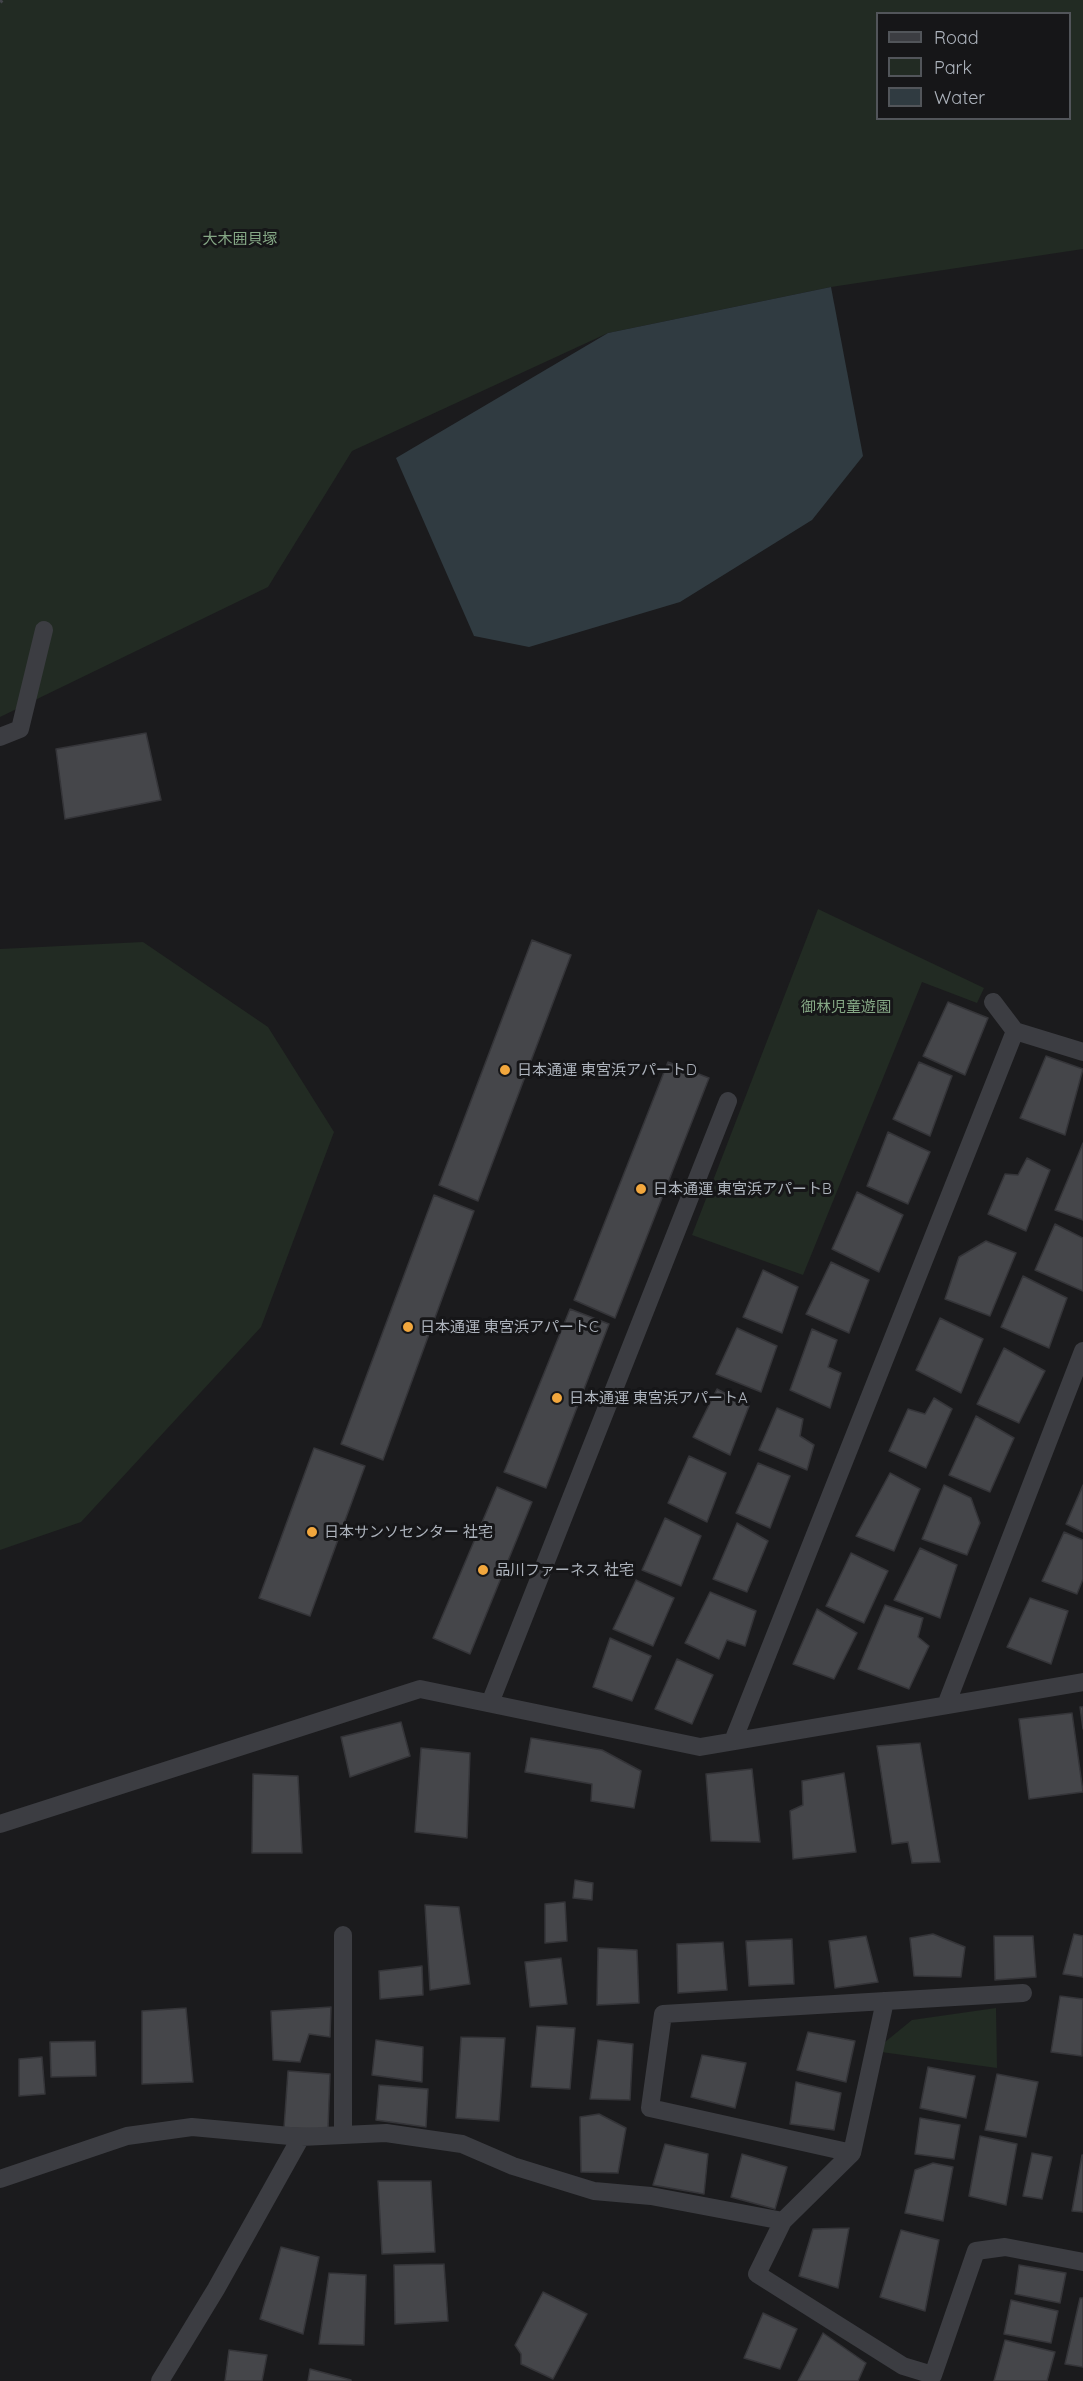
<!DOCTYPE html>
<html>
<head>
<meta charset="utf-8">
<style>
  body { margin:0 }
  #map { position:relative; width:1083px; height:2381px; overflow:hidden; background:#1b1b1d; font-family:Quicksand,sans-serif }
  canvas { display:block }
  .legend { position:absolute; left:876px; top:12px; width:195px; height:108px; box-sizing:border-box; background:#161618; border:2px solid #52555a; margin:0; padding:8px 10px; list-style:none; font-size:18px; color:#adb3bc }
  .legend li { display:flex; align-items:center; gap:12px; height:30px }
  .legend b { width:30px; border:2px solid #52555a }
</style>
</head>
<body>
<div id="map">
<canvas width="1083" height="2381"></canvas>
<ul class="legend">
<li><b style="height:8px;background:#3c3d42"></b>Road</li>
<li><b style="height:16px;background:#222b23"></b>Park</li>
<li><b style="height:16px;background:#303b41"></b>Water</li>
</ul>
</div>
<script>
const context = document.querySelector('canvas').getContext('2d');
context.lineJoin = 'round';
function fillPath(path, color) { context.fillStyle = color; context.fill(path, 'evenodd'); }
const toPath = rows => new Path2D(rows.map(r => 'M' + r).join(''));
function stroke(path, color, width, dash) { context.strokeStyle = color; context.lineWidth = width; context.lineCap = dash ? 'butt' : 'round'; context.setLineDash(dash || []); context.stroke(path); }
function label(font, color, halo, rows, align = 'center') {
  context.font = font + ' Quicksand,"Noto Sans JP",sans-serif'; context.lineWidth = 6; context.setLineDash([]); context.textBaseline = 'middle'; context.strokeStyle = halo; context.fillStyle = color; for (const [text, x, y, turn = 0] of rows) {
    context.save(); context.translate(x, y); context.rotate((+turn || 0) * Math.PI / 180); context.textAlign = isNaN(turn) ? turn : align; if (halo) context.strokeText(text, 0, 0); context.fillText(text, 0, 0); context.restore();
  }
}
const green = toPath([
  [0,0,1083,0,1083,249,831,287,608,333,352,451,268,587,0,717],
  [878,14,1070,14,1070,118,878,118],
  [818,909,984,988,977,1003,922,982,803,1275,692,1235],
  [143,942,268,1027,334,1132,261,1327,81,1522,0,1550,0,949],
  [996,2008,997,2068,874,2051,912,2020]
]);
const water = toPath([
  [831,287,863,456,812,520,680,602,529,647,474,636,396,458,608,333]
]);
const building = toPath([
  [146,733,161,800,65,819,56,749,146,733],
  [532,940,571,955,478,1201,439,1185,532,940],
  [948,1002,988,1018,965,1075,923,1056,948,1002],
  [1046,1056,1083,1069,1065,1135,1020,1118,1046,1056],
  [668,1062,709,1078,615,1318,574,1300,668,1062],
  [919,1062,952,1076,930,1136,893,1119,919,1062],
  [888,1132,930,1152,908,1204,867,1186,888,1132],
  [1083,1143,1083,1220,1055,1210,1083,1143],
  [1027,1158,1050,1170,1026,1231,988,1214,1005,1174,1018,1175,1027,1158],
  [857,1192,903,1215,879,1272,832,1249,857,1192],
  [434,1195,474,1211,383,1460,341,1444,434,1195],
  [1055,1224,1083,1238,1083,1291,1035,1270,1055,1224],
  [986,1241,1016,1253,990,1316,945,1299,959,1257,986,1241],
  [831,1262,869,1280,849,1333,806,1314,831,1262],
  [763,1270,798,1287,782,1333,743,1317,763,1270],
  [1023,1276,1067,1298,1049,1348,1001,1327,1023,1276],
  [570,1309,609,1324,546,1488,504,1472,570,1309],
  [940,1318,983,1339,961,1393,916,1370,940,1318],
  [737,1328,777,1346,761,1392,716,1374,737,1328],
  [812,1329,837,1340,828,1367,841,1373,830,1408,790,1390,812,1329],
  [1004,1348,1045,1371,1019,1423,977,1404,1004,1348],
  [717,1389,749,1406,730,1455,693,1437,717,1389],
  [934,1398,952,1409,926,1468,889,1451,908,1409,925,1414,934,1398],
  [777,1408,803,1419,800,1436,814,1445,807,1470,759,1450,777,1408],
  [976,1416,1014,1438,990,1492,949,1475,976,1416],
  [314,1448,365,1466,310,1616,259,1598,314,1448],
  [689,1456,726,1473,707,1522,668,1503,689,1456],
  [758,1463,790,1476,770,1528,736,1513,758,1463],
  [890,1473,920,1489,894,1551,856,1536,890,1473],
  [944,1485,971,1498,980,1523,967,1555,922,1539,944,1485],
  [1083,1485,1083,1532,1066,1524,1083,1485],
  [497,1487,532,1502,470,1654,433,1638,497,1487],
  [665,1518,701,1536,681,1586,642,1570,665,1518],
  [737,1523,768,1541,747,1592,713,1579,737,1523],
  [1064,1532,1083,1540,1083,1579,1077,1594,1042,1581,1064,1532],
  [920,1548,957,1565,940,1618,894,1600,920,1548],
  [851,1553,888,1571,864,1623,826,1606,851,1553],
  [636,1580,674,1598,653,1646,613,1629,636,1580],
  [710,1592,756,1611,745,1646,727,1640,719,1659,685,1643,710,1592],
  [1030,1598,1068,1611,1051,1664,1007,1647,1030,1598],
  [885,1605,923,1618,918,1637,929,1646,909,1689,858,1669,885,1605],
  [817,1609,857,1633,834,1679,793,1664,817,1609],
  [610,1638,651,1656,632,1701,593,1687,610,1638],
  [677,1659,713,1675,692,1724,655,1709,677,1659],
  [1080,1707,1083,1707,1083,1729,1080,1707],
  [1072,1713,1083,1792,1029,1799,1019,1719,1072,1713],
  [401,1722,410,1756,350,1777,341,1737,401,1722],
  [531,1738,602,1750,641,1771,634,1808,591,1801,592,1784,525,1772,531,1738],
  [920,1743,940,1862,912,1863,908,1842,892,1844,877,1746,920,1743],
  [421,1748,470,1753,467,1838,415,1832,421,1748],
  [752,1769,760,1842,711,1841,706,1774,752,1769],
  [844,1773,856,1852,793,1859,790,1811,803,1805,802,1781,844,1773],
  [253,1774,298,1776,302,1853,252,1853,253,1774],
  [575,1880,593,1883,592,1900,573,1898,575,1880],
  [565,1902,567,1941,545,1943,545,1904,565,1902],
  [425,1905,459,1907,470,1984,430,1990,425,1905],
  [933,1934,965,1947,961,1977,914,1976,910,1938,933,1934],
  [1074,1934,1083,1936,1083,1977,1063,1974,1074,1934],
  [866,1936,878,1982,835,1988,829,1941,866,1936],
  [994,1936,1033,1936,1036,1977,995,1980,994,1936],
  [792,1939,794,1984,749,1986,746,1941,792,1939],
  [723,1942,727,1990,678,1993,677,1944,723,1942],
  [598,1948,637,1950,639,2003,597,2005,598,1948],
  [561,1958,567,2004,530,2007,525,1962,561,1958],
  [422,1966,423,1995,380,1999,379,1971,422,1966],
  [1060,1996,1083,1999,1082,2056,1051,2052,1060,1996],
  [331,2007,330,2037,309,2034,300,2062,273,2060,271,2011,331,2007],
  [186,2008,193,2082,142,2084,142,2011,186,2008],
  [537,2026,575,2028,570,2089,531,2087,537,2026],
  [808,2032,855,2041,846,2082,797,2070,808,2032],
  [461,2037,505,2038,499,2121,456,2118,461,2037],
  [376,2040,423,2047,422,2082,372,2075,376,2040],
  [598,2040,633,2044,630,2100,590,2099,598,2040],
  [95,2041,96,2076,51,2077,50,2042,95,2041],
  [702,2055,746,2063,735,2108,691,2097,702,2055],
  [42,2057,45,2094,19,2096,19,2059,42,2057],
  [928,2067,975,2076,966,2118,920,2108,928,2067],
  [288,2071,330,2074,328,2129,284,2128,288,2071],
  [997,2074,1038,2082,1026,2137,985,2130,997,2074],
  [796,2082,841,2093,834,2130,790,2124,796,2082],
  [379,2085,428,2089,426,2127,376,2120,379,2085],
  [599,2114,626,2128,618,2173,581,2172,580,2117,599,2114],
  [920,2118,960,2125,954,2159,915,2154,920,2118],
  [980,2136,1017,2144,1006,2205,969,2196,980,2136],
  [665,2144,708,2154,704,2194,653,2185,665,2144],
  [1032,2153,1052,2157,1042,2199,1023,2196,1032,2153],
  [742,2154,787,2167,775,2209,731,2197,742,2154],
  [1082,2155,1083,2155,1083,2212,1072,2211,1082,2155],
  [933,2163,953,2167,943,2221,905,2213,915,2170,933,2163],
  [378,2181,431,2181,435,2252,382,2254,378,2181],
  [849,2228,838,2288,799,2276,813,2229,849,2228],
  [901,2230,939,2240,925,2311,880,2297,901,2230],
  [281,2247,319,2257,303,2334,260,2319,281,2247],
  [444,2264,448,2321,395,2324,394,2265,444,2264],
  [1019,2265,1066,2273,1060,2303,1015,2294,1019,2265],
  [329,2273,366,2275,364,2345,319,2344,329,2273],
  [543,2292,587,2314,553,2379,521,2364,521,2354,515,2345,543,2292],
  [1080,2298,1083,2298,1083,2367,1065,2364,1080,2298],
  [1011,2300,1058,2311,1051,2343,1004,2334,1011,2300],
  [763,2313,797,2329,780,2369,744,2358,763,2313],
  [823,2333,866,2363,858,2381,798,2381,823,2333],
  [1005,2340,1055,2352,1047,2381,994,2381,1005,2340],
  [229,2350,267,2355,262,2381,225,2381,229,2350],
  [310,2369,351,2380,351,2381,308,2381,310,2369]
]);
const path = toPath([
  [0,2,2,0]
]);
const minor = toPath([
  [0,737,20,729,44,630],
  [993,1002,1015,1031],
  [490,1703,728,1101],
  [946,1705,1083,1351],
  [733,1741,1015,1031,1083,1052],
  [0,1824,420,1689,700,1747,1083,1682],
  [343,1935,343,2134],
  [852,2153,885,2001],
  [0,2179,127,2136,192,2127,301,2137,386,2133,462,2144,513,2166,594,2191,651,2196,783,2221,852,2153,650,2108,663,2014,1023,1993],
  [783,2221,757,2274,903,2366,933,2375,976,2251,1005,2247,1083,2262],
  [160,2381,216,2289,301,2137]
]);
const markers = [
  [505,1070,6,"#f2a73d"],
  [641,1189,6,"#f2a73d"],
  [408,1327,6,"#f2a73d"],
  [557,1398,6,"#f2a73d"],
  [312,1532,6,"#f2a73d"],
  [483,1570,6,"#f2a73d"]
];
const parkNames = [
  ["大木囲貝塚",240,239],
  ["御林児童遊園",846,1007]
];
const poiNames = [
  ["日本通運 東宮浜アパートD",517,1070],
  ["日本通運 東宮浜アパートB",653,1189],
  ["日本通運 東宮浜アパートC",420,1327],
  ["日本通運 東宮浜アパートA",569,1398],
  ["日本サンソセンター 社宅",324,1532],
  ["品川ファーネス 社宅",495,1570]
];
fillPath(green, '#222b23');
fillPath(water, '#303b41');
fillPath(building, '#45464a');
stroke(building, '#353539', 1.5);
stroke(path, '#424449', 4, [3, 4.5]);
stroke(minor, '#3c3d42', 18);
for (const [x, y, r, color] of markers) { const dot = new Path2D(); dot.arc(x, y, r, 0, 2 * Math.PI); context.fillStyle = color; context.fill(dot); stroke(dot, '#161618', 2); }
label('15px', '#85a785', '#161618', parkNames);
label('15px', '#adb3bc', '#161618', poiNames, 'left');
</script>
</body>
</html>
